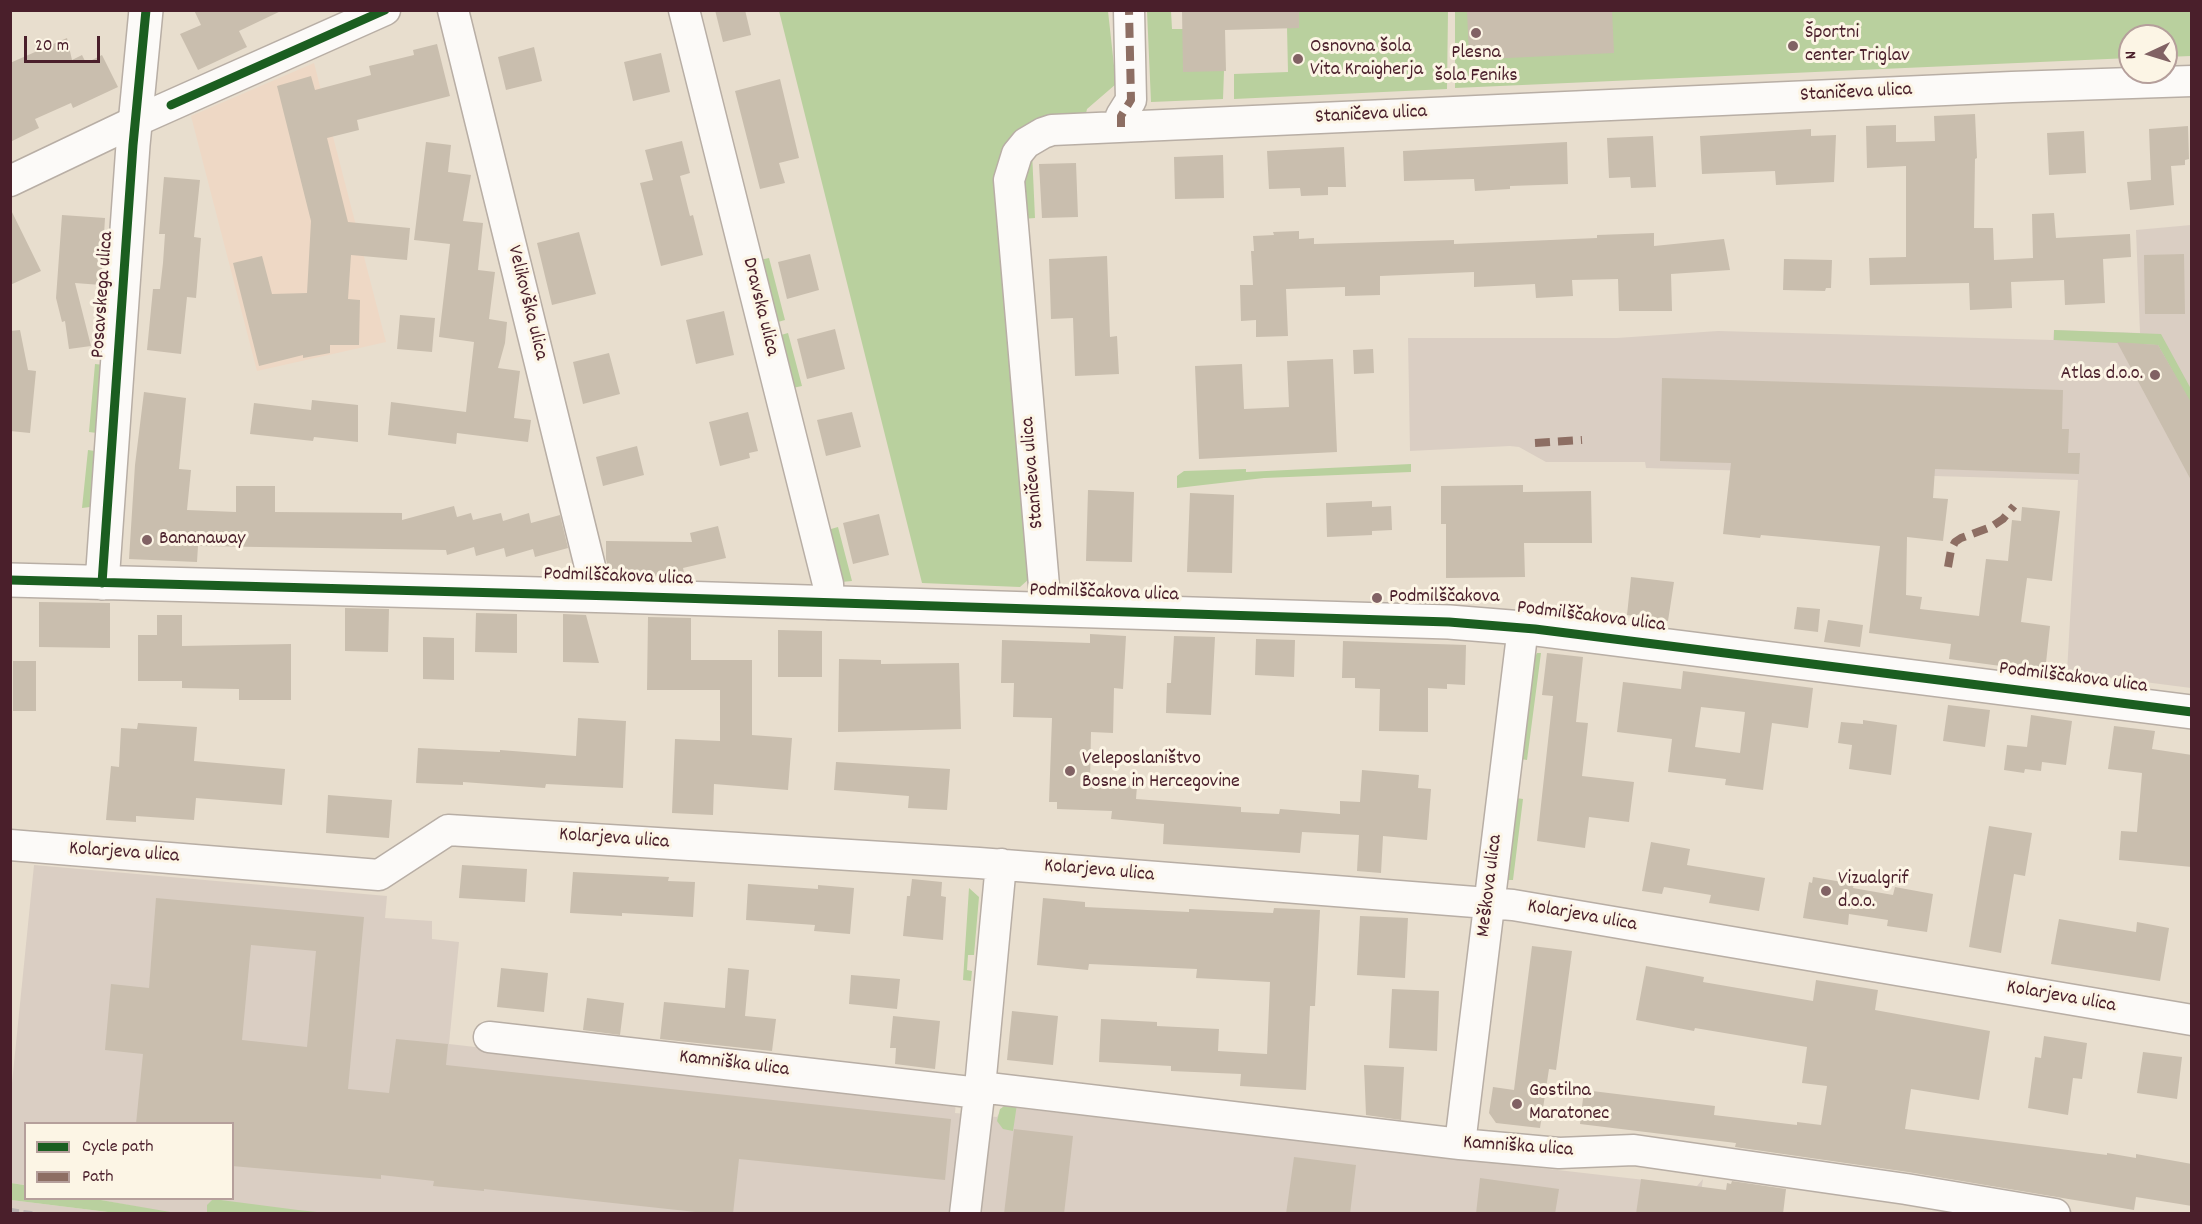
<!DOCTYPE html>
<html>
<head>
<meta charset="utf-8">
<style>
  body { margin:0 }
  #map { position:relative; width:2202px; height:1224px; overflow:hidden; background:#e8dece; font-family:Dekko,sans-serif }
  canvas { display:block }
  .frame { position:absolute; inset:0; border:12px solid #4a1f2b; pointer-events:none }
  .legend { position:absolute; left:24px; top:1122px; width:210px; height:78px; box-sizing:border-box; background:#fcf5e5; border:2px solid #b59f9b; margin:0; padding:8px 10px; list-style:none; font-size:18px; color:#4a1f2b }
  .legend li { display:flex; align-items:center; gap:12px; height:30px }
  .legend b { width:30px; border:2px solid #b59f9b }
  .north { position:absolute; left:2118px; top:24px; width:60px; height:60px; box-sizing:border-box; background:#fcf5e5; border:2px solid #b59f9b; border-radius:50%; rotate:266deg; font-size:16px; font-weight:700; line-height:24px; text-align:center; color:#4a1f2b }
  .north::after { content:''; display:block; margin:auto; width:21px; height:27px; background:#816264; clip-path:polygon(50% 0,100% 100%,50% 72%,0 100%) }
  .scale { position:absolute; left:24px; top:36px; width:76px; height:27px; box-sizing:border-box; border:3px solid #4a1f2b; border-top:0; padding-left:8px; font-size:18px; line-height:21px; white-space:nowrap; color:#4a1f2b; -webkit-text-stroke:4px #fcf5e5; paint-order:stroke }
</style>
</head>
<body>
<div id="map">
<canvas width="2202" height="1224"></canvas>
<div class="frame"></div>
<ul class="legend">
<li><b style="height:8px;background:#1b5e20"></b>Cycle path</li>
<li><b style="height:8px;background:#8d6e63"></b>Path</li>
</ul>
<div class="north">N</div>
<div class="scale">20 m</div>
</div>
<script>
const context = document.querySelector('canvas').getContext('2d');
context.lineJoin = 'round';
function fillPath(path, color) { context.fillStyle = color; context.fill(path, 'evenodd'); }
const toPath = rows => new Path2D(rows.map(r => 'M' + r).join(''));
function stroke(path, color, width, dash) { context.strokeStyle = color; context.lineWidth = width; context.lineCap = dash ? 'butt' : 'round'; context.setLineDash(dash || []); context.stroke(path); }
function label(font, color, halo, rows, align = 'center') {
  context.font = font + ' Dekko,sans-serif'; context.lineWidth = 6; context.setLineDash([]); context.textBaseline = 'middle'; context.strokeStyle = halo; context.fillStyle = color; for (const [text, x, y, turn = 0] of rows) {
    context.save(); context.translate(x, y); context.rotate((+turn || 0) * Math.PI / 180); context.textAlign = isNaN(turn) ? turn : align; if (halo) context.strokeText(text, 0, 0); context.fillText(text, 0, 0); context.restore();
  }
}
const built = toPath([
  [314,63,386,342,257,371,191,116]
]);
const industrial = toPath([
  [2191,225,2191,688,2067,672,2078,480,1646,468,1645,462,1546,462,1519,447,1510,446,1410,451,1408,338,1617,338,1718,331,2053,340,2054,330,2140,333,2136,230],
  [34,865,387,896,385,918,432,921,432,939,459,942,449,1044,956,1102,955,1113,997,1117,1003,1106,1017,1104,1017,1108,1697,1186,1703,1179,1698,1214,326,1214,207,1205,207,1213,176,1214,95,1199,232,1198,232,1124,26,1124,25,1185,11,1183,11,1093],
  [10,1200,11,1200,116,1213,11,1213]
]);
const green = toPath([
  [779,11,1108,11,1116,84,1087,109,1085,118,1020,135,1029,579,1020,587,922,583],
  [1147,11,1171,11,1172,29,1183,29,1224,71,1223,99,1151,102],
  [1297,11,1448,11,1447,89,1234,99,1234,74,1288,72,1287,27],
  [1455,11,2191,11,2191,56,2166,57,2166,36,2130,36,2130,58,1455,88],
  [1032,152,1035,218,1022,219,1022,168],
  [769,258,785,320,771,324,755,261],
  [2054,330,2161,334,2191,389,2191,404,2158,345,2054,340],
  [788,333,802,386,788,389,774,337],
  [95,364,104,365,97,433,89,432],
  [88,450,95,451,90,507,82,508],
  [1411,464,1411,472,1264,478,1177,488,1177,476,1184,471,1246,469,1246,472],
  [838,527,852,581,841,582,824,531],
  [1537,653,1541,653,1527,760,1521,759,1532,663],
  [1516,798,1523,799,1513,880,1508,880,1507,873],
  [969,888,979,897,974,955,968,955,967,970,972,971,971,981,963,980],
  [1017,1104,1013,1131,1003,1129,997,1121,1000,1109,1006,1105],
  [25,1174,26,1198,95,1199,176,1213,116,1213,11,1200,11,1183,24,1185],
  [213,1199,298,1210,326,1213,207,1213,207,1205]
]);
const building = toPath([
  [194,10,283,10,239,31,247,47,198,70,180,34,201,25],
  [715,10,745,10,751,35,723,42],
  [1182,10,1299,10,1299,28,1225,30,1226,71,1183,72],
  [1467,10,1612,10,1614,53,1486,59,1486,55,1469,56],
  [67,38,72,60,82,55,86,63,102,55,118,87,73,108,71,103,35,119,39,128,10,142,10,63],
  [437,44,450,96,357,120,359,130,327,138,348,222,410,228,407,260,351,255,348,299,360,300,359,345,330,345,330,353,303,358,303,355,259,366,233,263,262,256,272,294,307,293,311,221,277,86,311,76,315,90,371,75,369,66,414,55,413,50],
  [534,47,542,81,506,90,498,57],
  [661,53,670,92,633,101,624,62],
  [780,79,799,158,779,163,785,183,760,189,735,91],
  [1975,114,1977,158,1975,159,1974,228,1993,228,1994,260,2033,258,2032,214,2054,213,2056,238,2130,234,2131,257,2103,259,2105,303,2065,305,2064,280,2011,282,2012,308,1970,310,1969,283,1870,285,1869,258,1906,257,1906,166,1867,168,1866,126,1896,125,1896,142,1935,141,1934,116],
  [2188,126,2189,159,2185,160,2185,165,2171,166,2174,205,2130,210,2127,182,2151,180,2149,129],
  [1811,129,1811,136,1836,135,1834,182,1776,185,1775,171,1702,174,1700,136],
  [2084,131,2086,173,2049,175,2047,133],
  [1653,136,1656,187,1631,188,1630,177,1609,178,1607,138],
  [682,141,690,173,680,176,690,216,693,215,703,255,661,266,640,183,653,180,645,150],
  [426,142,451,145,448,172,471,175,463,221,483,223,478,270,495,272,489,319,507,322,505,343,498,368,520,371,514,418,531,420,528,442,457,433,456,444,388,435,391,402,466,412,474,342,439,337,450,244,414,240],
  [1567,142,1568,184,1510,186,1510,189,1475,191,1474,179,1404,181,1403,151],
  [1344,147,1346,187,1328,187,1328,195,1301,196,1300,188,1269,189,1267,151],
  [1223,155,1224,198,1175,199,1174,157],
  [1076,163,1078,217,1042,218,1039,164],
  [164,177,200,180,194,237,201,238,196,298,187,297,181,354,147,350,153,289,160,289,163,263,165,234,159,234],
  [10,208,41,271,10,285],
  [62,215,105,218,101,285,75,283,91,346,69,349,65,321,62,322,56,298],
  [1299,231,1299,239,1314,238,1314,244,1454,240,1454,244,1504,242,1597,238,1597,235,1654,233,1654,246,1724,239,1730,270,1671,274,1672,311,1619,311,1618,279,1572,280,1573,296,1536,298,1535,284,1474,287,1474,272,1380,276,1380,295,1345,296,1345,287,1286,289,1288,336,1256,337,1256,320,1241,321,1240,285,1253,285,1251,251,1254,251,1253,236,1274,235,1273,232],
  [579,232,596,294,552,305,537,243],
  [810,254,819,290,787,299,778,262],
  [2184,254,2185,314,2145,314,2144,255],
  [1107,256,1110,337,1117,336,1119,374,1075,376,1073,318,1051,319,1049,259],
  [1784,259,1832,260,1831,288,1826,288,1825,291,1783,290],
  [724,311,734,355,696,364,686,320],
  [400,315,435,318,432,352,397,349],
  [835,329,845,369,807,379,797,339],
  [20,330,28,370,36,371,30,433,10,431,10,331],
  [2117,342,2158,345,2192,404,2192,482],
  [1373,349,1374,373,1354,374,1353,350],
  [609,353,620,394,583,404,573,362],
  [1333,359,1337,452,1199,459,1195,366,1242,364,1244,409,1289,407,1287,361],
  [1662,378,2063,390,2062,429,2069,429,2068,453,2080,453,2079,474,1935,469,1933,498,1948,499,1943,541,1907,537,1906,595,1922,597,1920,609,1979,616,1986,559,2008,561,2012,520,2021,521,2022,507,2060,511,2052,581,2027,578,2021,622,2050,626,2045,672,1949,659,1951,644,1869,633,1880,546,1761,535,1760,538,1723,534,1731,463,1660,461],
  [144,392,186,398,179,469,191,470,187,510,236,512,236,486,275,486,275,512,402,513,402,520,454,506,457,517,471,513,473,520,501,513,503,521,529,513,531,523,560,515,568,548,535,557,533,549,506,557,504,548,476,556,474,547,447,555,446,550,198,546,197,562,129,559,135,465],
  [312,400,358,405,358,442,314,437,313,441,250,434,254,403,311,410],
  [748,412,758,451,749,453,750,458,720,466,709,422],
  [852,412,861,447,826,456,817,420],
  [637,446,644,475,603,486,596,457],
  [1523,485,1523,492,1591,491,1592,543,1524,543,1525,577,1446,578,1446,524,1441,524,1441,486],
  [1088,490,1134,492,1132,562,1086,561],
  [1190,493,1234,495,1232,573,1187,572],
  [1372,501,1372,507,1391,506,1392,530,1372,531,1372,535,1327,537,1326,503],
  [879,514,889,555,853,564,843,523],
  [718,526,726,558,683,568,685,577,610,575,606,559,606,541,692,542,690,533],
  [1631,577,1674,582,1668,621,1627,615],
  [39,602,110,603,110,648,39,647],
  [1797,607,1820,609,1818,632,1794,629],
  [345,608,389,609,388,652,345,651],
  [476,613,517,614,517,653,475,652],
  [563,614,586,615,599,663,563,662],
  [157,615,182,615,182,646,291,644,291,700,239,700,239,689,182,688,182,681,138,681,138,635,157,635],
  [648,617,691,618,691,660,752,660,752,735,792,738,788,790,714,784,713,815,672,813,675,739,720,741,720,690,647,690],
  [1828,620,1863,625,1860,647,1824,642],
  [778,630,822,631,822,677,778,677],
  [1090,634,1126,636,1123,689,1114,688,1113,733,1091,732,1090,782,1137,786,1136,799,1241,807,1241,812,1279,814,1280,809,1340,814,1340,801,1360,802,1362,770,1419,775,1418,788,1431,789,1427,840,1383,836,1381,873,1357,871,1359,835,1302,832,1300,853,1163,844,1164,824,1111,819,1112,811,1057,809,1057,802,1049,802,1052,718,1013,717,1014,683,1001,683,1002,640,1090,643],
  [1174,636,1215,637,1211,715,1166,713,1167,683,1171,683],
  [423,637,454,638,454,680,423,679],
  [1256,639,1295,640,1294,677,1255,675],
  [1343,641,1466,645,1465,685,1447,684,1447,689,1428,688,1428,732,1379,731,1380,689,1355,688,1355,678,1342,678],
  [1547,653,1583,657,1576,722,1588,723,1582,776,1634,782,1629,822,1589,817,1585,848,1537,841,1553,696,1542,695],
  [839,659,881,660,881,664,959,663,961,729,838,732],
  [13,661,36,661,36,711,13,711],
  [1683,671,1813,688,1808,728,1772,723,1763,790,1725,785,1726,779,1668,772,1672,739,1617,732,1623,682,1681,689],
  [1701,707,1745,712,1740,753,1695,747],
  [1948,705,1990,710,1985,747,1943,741],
  [2031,715,2072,721,2066,765,2042,762,2041,771,2025,769,2024,773,2004,770,2007,745,2027,747],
  [578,718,626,721,623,788,546,784,545,788,463,782,463,785,416,783,418,748,500,752,500,750,576,756],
  [1863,720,1897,725,1891,775,1849,769,1852,745,1838,743,1841,722,1863,724],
  [138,723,197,727,194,761,285,769,282,805,196,798,194,820,136,816,136,822,106,820,111,766,119,767,121,728,137,729],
  [2114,726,2155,731,2152,749,2192,755,2192,867,2119,860,2121,831,2137,832,2142,773,2108,769],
  [836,762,950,769,947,810,908,808,909,796,834,790],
  [328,795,392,800,389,838,326,833],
  [1989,826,2032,833,2025,876,2014,874,2001,953,1969,947],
  [1651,842,1690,849,1687,865,1765,878,1759,911,1709,903,1711,895,1664,887,1662,894,1642,891],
  [462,865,527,869,525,902,459,898],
  [573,872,669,877,668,881,695,882,693,917,622,913,622,916,570,913],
  [1813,877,1854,884,1853,888,1893,895,1895,887,1933,894,1927,932,1887,926,1888,920,1849,914,1848,925,1803,918,1809,882,1812,883],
  [912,879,942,882,941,896,946,897,943,940,903,936,907,896,910,896],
  [748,884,818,889,818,885,854,888,850,934,814,931,815,925,746,920],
  [156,898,364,917,348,1089,389,1093,396,1039,448,1044,446,1065,951,1119,945,1180,739,1159,733,1214,714,1214,484,1189,484,1191,433,1186,434,1181,381,1175,381,1179,232,1166,232,1124,136,1124,143,1054,105,1050,111,984,149,988],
  [251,945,316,951,307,1047,242,1040],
  [1043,898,1085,902,1085,907,1189,912,1189,909,1273,913,1274,908,1320,910,1315,1006,1310,1006,1306,1090,1240,1086,1241,1074,1171,1071,1171,1066,1099,1062,1101,1019,1157,1022,1157,1026,1219,1029,1218,1051,1267,1054,1270,982,1196,978,1197,969,1089,964,1088,970,1037,965],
  [1360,916,1408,918,1405,978,1357,975],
  [2059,919,2136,932,2137,922,2169,928,2160,981,2051,964],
  [1532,946,1572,951,1556,1070,1549,1069,1540,1128,1496,1123,1489,1113,1493,1087,1514,1090],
  [1646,966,1704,977,1703,982,1813,1001,1816,980,1878,990,1875,1010,1990,1031,1979,1100,1911,1089,1905,1129,2107,1155,2107,1153,2136,1158,2136,1154,2192,1164,2192,1206,2136,1197,2134,1210,1908,1172,1735,1147,1736,1143,1580,1124,1584,1090,1715,1106,1714,1115,1797,1125,1797,1122,1821,1125,1827,1086,1802,1083,1807,1047,1695,1028,1694,1031,1636,1020],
  [501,968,548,973,544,1012,497,1007],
  [728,968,749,970,745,1016,776,1019,772,1051,660,1039,664,1002,725,1008],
  [851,975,900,979,897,1009,849,1004],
  [1392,989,1439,991,1437,1051,1389,1048],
  [587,998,624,1003,620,1035,583,1030],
  [1012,1011,1058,1016,1053,1065,1007,1060],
  [893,1016,940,1021,935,1069,895,1064,896,1048,890,1048],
  [2044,1036,2087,1043,2082,1079,2073,1078,2068,1115,2028,1108,2035,1057,2041,1058],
  [2143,1052,2182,1057,2177,1099,2137,1093],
  [1364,1065,1404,1067,1401,1120,1366,1115],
  [1014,1129,1073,1136,1064,1214,1004,1214],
  [1294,1157,1356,1165,1350,1214,1286,1214],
  [1480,1178,1559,1189,1555,1214,1476,1214],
  [1641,1179,1726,1190,1727,1183,1731,1184,1732,1181,1786,1189,1783,1214,1636,1214]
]);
const street = toPath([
  [453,10,597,595],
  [684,10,828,584,829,604],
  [1121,127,1121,116,1131,100,1129,10],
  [10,181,136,121,385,10],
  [1046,609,1009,180,1017,154,1026,143,1043,133,1052,130,2012,87,2192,81],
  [10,845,379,875,448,830,979,863,1513,905,2192,1020],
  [489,1037,979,1093],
  [980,1087,1460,1144,1559,1153,1634,1150,1906,1189,2055,1214],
  [1460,1144,1523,627],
  [965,1214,980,1087,1001,864]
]);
const secondary = toPath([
  [10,580,615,596,1449,622,1535,629,2192,712],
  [102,583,133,145,146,10]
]);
const rail = toPath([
  [10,1210,35,1214]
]);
const quiet = toPath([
  [1121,127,1121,116,1131,100,1129,10],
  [1535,443,1582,440],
  [1948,567,1951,550,1955,542,1961,538,1991,527,2003,519,2014,506]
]);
const cycleway = toPath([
  [171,105,385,10],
  [10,580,615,596,1449,622,1535,629,2192,712],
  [102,583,133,145,146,10]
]);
const markers = [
  [1476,33,6,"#816264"],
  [1793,46,6,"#816264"],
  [1298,59,6,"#816264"],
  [2155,375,6,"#816264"],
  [147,540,6,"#816264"],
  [1377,598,6,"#816264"],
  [1070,771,6,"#816264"],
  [1826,891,6,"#816264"],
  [1517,1104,6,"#816264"]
];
const poiNames = [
  ["Športni",1805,34],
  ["center Triglav",1805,57],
  ["Osnovna šola",1310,48],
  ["Vita Kraigherja",1310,71],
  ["Plesna",1476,54,"center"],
  ["šola Feniks",1476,77,"center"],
  ["Atlas d.o.o.",2143,375,"right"],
  ["Bananaway",159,540],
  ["Podmilščakova",1389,598],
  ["Veleposlaništvo",1082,760],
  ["Bosne in Hercegovine",1082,783],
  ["Vizualgrif",1838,880],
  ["d.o.o.",1838,903],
  ["Gostilna",1529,1092],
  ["Maratonec",1529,1115]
];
const streetNames = [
  ["Staničeva ulica",1856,94,-3],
  ["Staničeva ulica",1371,116,-3],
  ["Posavskega ulica",104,295,-86],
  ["Velikovška ulica",526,303,76],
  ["Dravska ulica",759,307,76],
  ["Staničeva ulica",1034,473,-95],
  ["Podmilščakova ulica",618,578,2],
  ["Podmilščakova ulica",1104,594,2],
  ["Podmilščakova ulica",1591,618,7],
  ["Podmilščakova ulica",2073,679,7],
  ["Kolarjeva ulica",614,840,4],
  ["Kolarjeva ulica",124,854,4],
  ["Kolarjeva ulica",1099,872,5],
  ["Meškova ulica",1491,886,-83],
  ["Kolarjeva ulica",1582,917,10],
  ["Kolarjeva ulica",2061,998,10],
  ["Kamniška ulica",734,1065,7],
  ["Kamniška ulica",1518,1148,4]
];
fillPath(built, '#eed8c5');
fillPath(industrial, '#dacec3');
fillPath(green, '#b9d09e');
fillPath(building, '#c9beae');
stroke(street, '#b8aea5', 33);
stroke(secondary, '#b8aea5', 36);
stroke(street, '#fcfaf8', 30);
stroke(secondary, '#fcfaf8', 33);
stroke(rail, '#b9b3b2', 4.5, [9, 4.5]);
stroke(quiet, '#8d6e63', 8, [15, 8]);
stroke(cycleway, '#1b5e20', 9);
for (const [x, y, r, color] of markers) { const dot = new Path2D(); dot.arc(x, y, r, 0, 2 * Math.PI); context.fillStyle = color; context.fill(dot); stroke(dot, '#fcf5e5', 2); }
label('20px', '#4a1f2b', '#fcf5e5', poiNames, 'left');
label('20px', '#4a1f2b', '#fcf5e5', streetNames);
</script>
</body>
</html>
